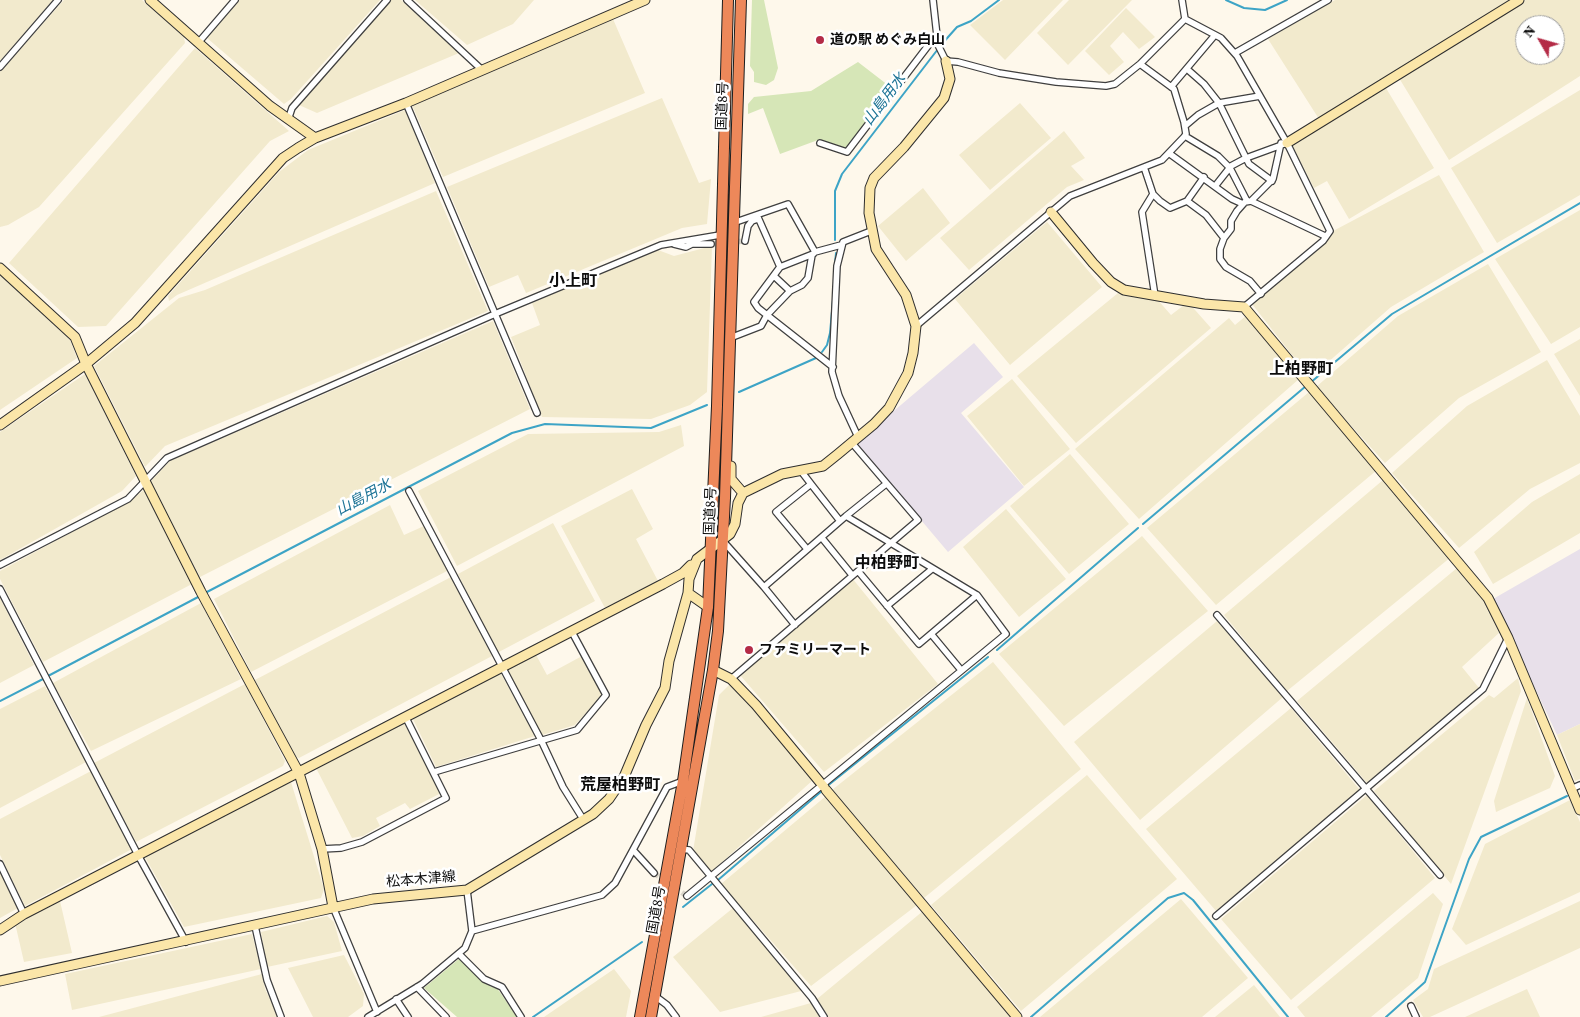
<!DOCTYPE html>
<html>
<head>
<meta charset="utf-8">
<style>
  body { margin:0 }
  #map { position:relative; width:1580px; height:1017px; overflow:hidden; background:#fef8eb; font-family:"Source Serif 4",serif }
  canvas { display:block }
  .north { position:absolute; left:1515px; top:15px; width:50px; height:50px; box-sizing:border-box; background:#fff; border:1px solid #9e9e9e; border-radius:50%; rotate:308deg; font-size:14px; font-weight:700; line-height:20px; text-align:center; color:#0c0c0c }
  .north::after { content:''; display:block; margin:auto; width:18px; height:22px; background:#b42b46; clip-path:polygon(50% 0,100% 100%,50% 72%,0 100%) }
</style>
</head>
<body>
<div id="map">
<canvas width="1580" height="1017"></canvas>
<div class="north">N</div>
</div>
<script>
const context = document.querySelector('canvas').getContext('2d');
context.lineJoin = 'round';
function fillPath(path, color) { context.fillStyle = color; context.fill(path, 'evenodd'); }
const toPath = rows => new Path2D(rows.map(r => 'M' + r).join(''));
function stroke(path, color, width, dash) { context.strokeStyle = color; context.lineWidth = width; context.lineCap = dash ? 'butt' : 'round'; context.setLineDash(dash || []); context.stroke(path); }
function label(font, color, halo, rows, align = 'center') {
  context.font = font + ' "Source Serif 4","Noto Sans JP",serif'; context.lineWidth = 5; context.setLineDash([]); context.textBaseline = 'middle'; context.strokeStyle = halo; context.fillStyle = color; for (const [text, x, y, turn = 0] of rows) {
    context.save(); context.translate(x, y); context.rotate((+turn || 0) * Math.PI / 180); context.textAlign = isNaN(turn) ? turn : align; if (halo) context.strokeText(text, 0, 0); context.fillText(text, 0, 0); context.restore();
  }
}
const industrial = toPath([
  [974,343,1003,377,961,413,1024,487,948,552,856,443],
  [1580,549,1580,724,1557,735,1493,599]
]);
const farmland = toPath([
  [0,0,53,0,0,61],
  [64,0,142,0,184,37,185,43,39,207,8,225,0,227,0,72],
  [240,0,380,0,291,99,284,104,207,38],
  [391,0,401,0,459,53,317,113,299,105],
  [415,0,534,0,513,24,467,45],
  [1003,0,1063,0,1005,60,970,25],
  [1069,0,1132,0,1068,65,1037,33],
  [1335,0,1512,0,1319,119,1268,39],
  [1526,0,1580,0,1580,76,1449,160,1399,78],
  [1525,25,1555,25,1555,55,1525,55],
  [1126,8,1155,37,1139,49,1123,32,1110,46,1124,62,1109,75,1085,51],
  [613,19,645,93,443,177,412,105],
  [195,48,289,131,270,141,106,326,78,327,9,263],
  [1386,88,1434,168,1349,219,1327,181,1314,188,1292,145],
  [1580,90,1580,195,1497,243,1451,168],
  [662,98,699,183,711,179,707,224,682,228,526,293,518,275,489,287,447,187],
  [1020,103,1051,138,990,190,959,155],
  [405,110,435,183,177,295,169,301,168,296,279,172,308,150],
  [1064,131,1085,158,1071,166,1084,180,1067,187,969,270,940,238],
  [1439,175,1484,252,1391,307,1310,378,1252,304,1335,230],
  [923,188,950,223,906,261,878,226],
  [436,191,488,311,165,446,145,467,94,366,179,298,205,290],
  [1580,210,1580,327,1551,344,1495,259],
  [1047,222,1102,287,1010,365,955,299],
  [712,246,707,392,690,405,651,419,542,417,511,337,540,325,532,303,658,250,674,256],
  [1488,264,1541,352,1459,398,1385,463,1316,387,1398,316],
  [0,275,70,340,77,358,0,410],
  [1118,293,1156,298,1171,315,1188,302,1211,328,1076,443,1017,376],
  [1247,315,1299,379,1139,519,1075,449,1229,318,1235,325],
  [493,321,530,409,200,577,150,482,170,461],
  [1580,339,1580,396,1554,354],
  [1547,360,1580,416,1580,463,1530,489,1459,548,1392,473,1467,406],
  [85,374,136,476,122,491,0,560,0,432],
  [1012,379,1070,449,1024,486,967,416],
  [1309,392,1377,470,1216,605,1147,528],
  [681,425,684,446,457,566,418,491,528,434,659,432],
  [1070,454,1129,524,1069,574,1010,506],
  [1580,474,1580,533,1493,584,1474,552,1532,502],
  [1383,480,1451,557,1287,691,1224,615],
  [145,489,192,584,43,662,0,579,0,571,131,500],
  [632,489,653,529,636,539,658,581,605,608,561,526],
  [390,505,404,535,424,526,447,571,251,672,214,599],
  [1006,509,1066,579,1019,617,963,547],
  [553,523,595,601,497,653,458,574],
  [1142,536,1208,611,1064,726,999,654],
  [1457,568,1487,604,1500,632,1462,667,1479,688,1367,783,1297,701],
  [451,577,492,656,299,758,292,756,253,681],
  [852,578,938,684,824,772,740,675],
  [0,598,34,665,0,683],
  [201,603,241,679,91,751,53,683],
  [1217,621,1283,697,1140,820,1074,742],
  [535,653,547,675,582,656,602,695,575,725,542,735,507,669],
  [993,662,1081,769,924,898,832,790],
  [500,672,535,736,436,767,412,717],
  [1518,678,1521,691,1451,884,1374,791,1489,695,1494,698],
  [731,683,813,780,711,872,693,851,719,695],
  [245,684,285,761,283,766,136,842,94,763],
  [45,686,86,762,0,808,0,709],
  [1527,698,1555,776,1550,788,1496,812,1494,801],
  [1291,708,1360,790,1216,911,1146,829],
  [403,721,441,793,410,809,405,803,376,818,380,826,363,836,352,838,316,768],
  [1580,724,1580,779,1575,781,1557,735],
  [91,771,132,849,25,906,0,855,0,819],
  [1087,775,1177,879,1021,1011,931,905],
  [291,782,324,889,321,898,184,927,145,857],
  [1367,795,1435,878,1291,1000,1221,919],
  [826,796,917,905,811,986,721,884],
  [1570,800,1580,822,1580,892,1466,945,1452,929,1485,844],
  [0,872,18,908,0,918],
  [1433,893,1443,904,1418,978,1371,1017,1305,1017,1297,1007],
  [1181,899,1248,978,1202,1017,1040,1017],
  [60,901,72,953,24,962,15,923],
  [1580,901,1580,948,1430,1017,1423,1017,1413,1000,1428,989,1434,969],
  [733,908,805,990,720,1012,673,957],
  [923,911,1011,1017,829,1017,817,999],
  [327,916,334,922,342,951,267,967,261,932],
  [252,934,261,969,72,1010,65,974],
  [344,955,364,994,363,1006,348,1017,313,1017,288,968],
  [614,969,631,991,626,1017,544,1017],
  [262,974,265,989,279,1017,99,1017],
  [1254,985,1280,1017,1215,1017],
  [1527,989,1540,1017,1465,1017],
  [811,1003,820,1017,761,1017]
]);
const green = toPath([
  [752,0,764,0,778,68,774,80,766,85,754,82,754,72,750,66],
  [858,62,893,89,848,147,844,148,818,140,780,154,763,108,748,114,748,104,754,97,811,91],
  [460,958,491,987,497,988,517,1017,457,1017,424,988]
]);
const stream = toPath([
  [1226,0,1244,8,1265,10,1287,0],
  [941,45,957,27,971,21,999,0],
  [835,240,835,191,842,174,938,49],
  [835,263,836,253],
  [822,352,827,345,830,333,833,300],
  [1310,383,1392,314,1580,203],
  [739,392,816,358],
  [1143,524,1306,386],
  [205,593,512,433,545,424,651,428,707,405],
  [997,650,1138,528],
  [48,676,200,596],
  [0,701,43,679],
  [826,787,988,657],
  [718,880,823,790],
  [683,907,712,884],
  [533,1017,642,942],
  [1031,1017,1168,898,1184,893,1193,900,1288,1017],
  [1386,1017,1425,982,1469,859,1481,837,1567,796]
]);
const streetTunnel = toPath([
  [711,244,745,241],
  [654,873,687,896]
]);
const street = toPath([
  [407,0,481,69],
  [933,0,938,45,946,61,958,62,999,73,1056,82,1106,86,1115,84,1140,64,1185,19],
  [1182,0,1185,19],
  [1185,19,1221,38,1237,56,1287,143,1330,231,1323,241,1244,307],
  [198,43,235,0],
  [1235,53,1328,0],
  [0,67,58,0],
  [1187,69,1204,84,1219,103,1249,164,1272,181],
  [1171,87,1215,35],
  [406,103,537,413],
  [289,117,292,108,387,0],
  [1185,126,1198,115,1219,103,1260,96],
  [1185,136,1218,156,1230,168,1247,201],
  [820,143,847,152,937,34],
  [1170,154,1232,199,1243,204],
  [1144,167,1153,194,1160,201,1170,208,1187,201,1206,215,1224,238,1220,249,1220,259,1226,267,1250,281,1261,294],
  [1216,185,1231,166,1246,158,1287,143],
  [1153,194,1142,212,1155,296],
  [1187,201,1204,177],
  [1251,201,1273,179,1281,143],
  [757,215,780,267,754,302,758,308,833,367],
  [733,223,788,204,815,252,841,245],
  [1224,238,1231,229,1231,221,1237,211,1245,202,1251,201,1325,236],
  [745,241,748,226,752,221,758,219],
  [674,244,686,247,692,244,711,244],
  [780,267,813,254],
  [774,276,790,291],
  [916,326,1070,196,1162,160,1184,137,1186,134,1184,122,1174,89,1140,64],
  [730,338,761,326,767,315,790,291,802,285,808,278,812,255,815,252],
  [858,437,839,396,832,372,837,266,843,242,871,231],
  [801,471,811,484,776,512,807,549],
  [811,484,840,521],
  [409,491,541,740,563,787,583,819],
  [846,516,886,484],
  [822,538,852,575],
  [0,565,128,499,167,458,495,314,661,245,720,235],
  [858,571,919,644,977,595],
  [764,587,795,625],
  [0,589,138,855,186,942],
  [887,606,932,569],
  [1217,615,1440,875],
  [932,635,961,670],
  [731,679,918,520,852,443],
  [434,772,577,730,606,695,572,632],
  [1571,789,1580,785],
  [322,849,341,848,362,842,446,798,406,718],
  [681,849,689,850,812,998,824,1017],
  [634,851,654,873],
  [0,864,24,914],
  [687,896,1006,634,977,595,846,516,764,587,723,541],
  [333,907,377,1012],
  [1216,916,1483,689,1508,638],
  [255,926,267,980,281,1017],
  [472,931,602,895,615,883,667,787,683,781],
  [459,954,484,979,502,987,521,1017],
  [417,987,446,1017],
  [655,996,667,1005,676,1017],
  [396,999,408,1017],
  [1411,1006,1416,1017],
  [368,1017,422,984,465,948,472,931,467,890]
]);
const secondary = toPath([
  [150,0,270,106,315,138],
  [1287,143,1519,0],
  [1051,212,1093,263,1111,282,1124,290,1204,304,1244,307,1488,598,1508,638,1580,810],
  [0,268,75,337,86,364,201,592,299,773,322,849,333,907],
  [0,425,86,364,135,323,283,158,298,148,315,138,406,103,645,0],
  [731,466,731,479,743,493],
  [688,593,708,607],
  [713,670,731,679,756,705,824,787],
  [826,790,1017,1017],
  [0,930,24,914,663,584,683,573,691,565],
  [0,981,373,899,467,890,593,814,609,799,624,777,646,725,665,688,669,661,688,593,689,579,697,559,730,534,735,524,738,503,743,493,782,474,823,466,838,454,874,424,889,408,908,373,913,353,916,326,906,295,876,249,869,213,870,188,874,178,904,147,944,98,950,79,946,61]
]);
const highway = toPath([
  [640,1017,683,781,708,607,717,406,728,0],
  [651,1017,713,670,718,631,725,498,741,0]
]);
const markers = [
  [820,40,5,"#b42b46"],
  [749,650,5,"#b42b46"]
];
const poiNames = [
  ["道の駅 めぐみ白山",830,40],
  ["ファミリーマート",759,650]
];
const streetNames = [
  ["国道8号",723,106,-88],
  ["国道8号",711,511,-88],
  ["松本木津線",421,880,-5],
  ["国道8号",657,910,-80]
];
const waterNames = [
  ["山島用水",885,100,-53],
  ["山島用水",364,498,-28]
];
const quarterNames = [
  ["小上町",573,282],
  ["上柏野町",1301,370],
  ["中柏野町",887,564],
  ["荒屋柏野町",620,786]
];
fillPath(industrial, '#e8e0ea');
fillPath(farmland, '#f2eacd');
fillPath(green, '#d6e6b7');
stroke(stream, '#3da4c6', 2);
stroke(streetTunnel, '#dad5ca', 5.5, [5.5, 3]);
stroke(street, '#3f3f3f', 8);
stroke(secondary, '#2e2e2e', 11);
stroke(highway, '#1d1d1d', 12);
stroke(street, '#fff', 5.5);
stroke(secondary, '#fbe6a9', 9);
stroke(highway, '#ed885a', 10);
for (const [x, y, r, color] of markers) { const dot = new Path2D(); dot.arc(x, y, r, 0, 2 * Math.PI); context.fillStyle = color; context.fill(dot); stroke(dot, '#fff', 2); }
label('bold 14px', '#0c0c0c', '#fff', poiNames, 'left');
label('14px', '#0c0c0c', '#fff', streetNames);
label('italic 15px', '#1c7396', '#fff', waterNames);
label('bold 16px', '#0c0c0c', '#fff', quarterNames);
</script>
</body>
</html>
